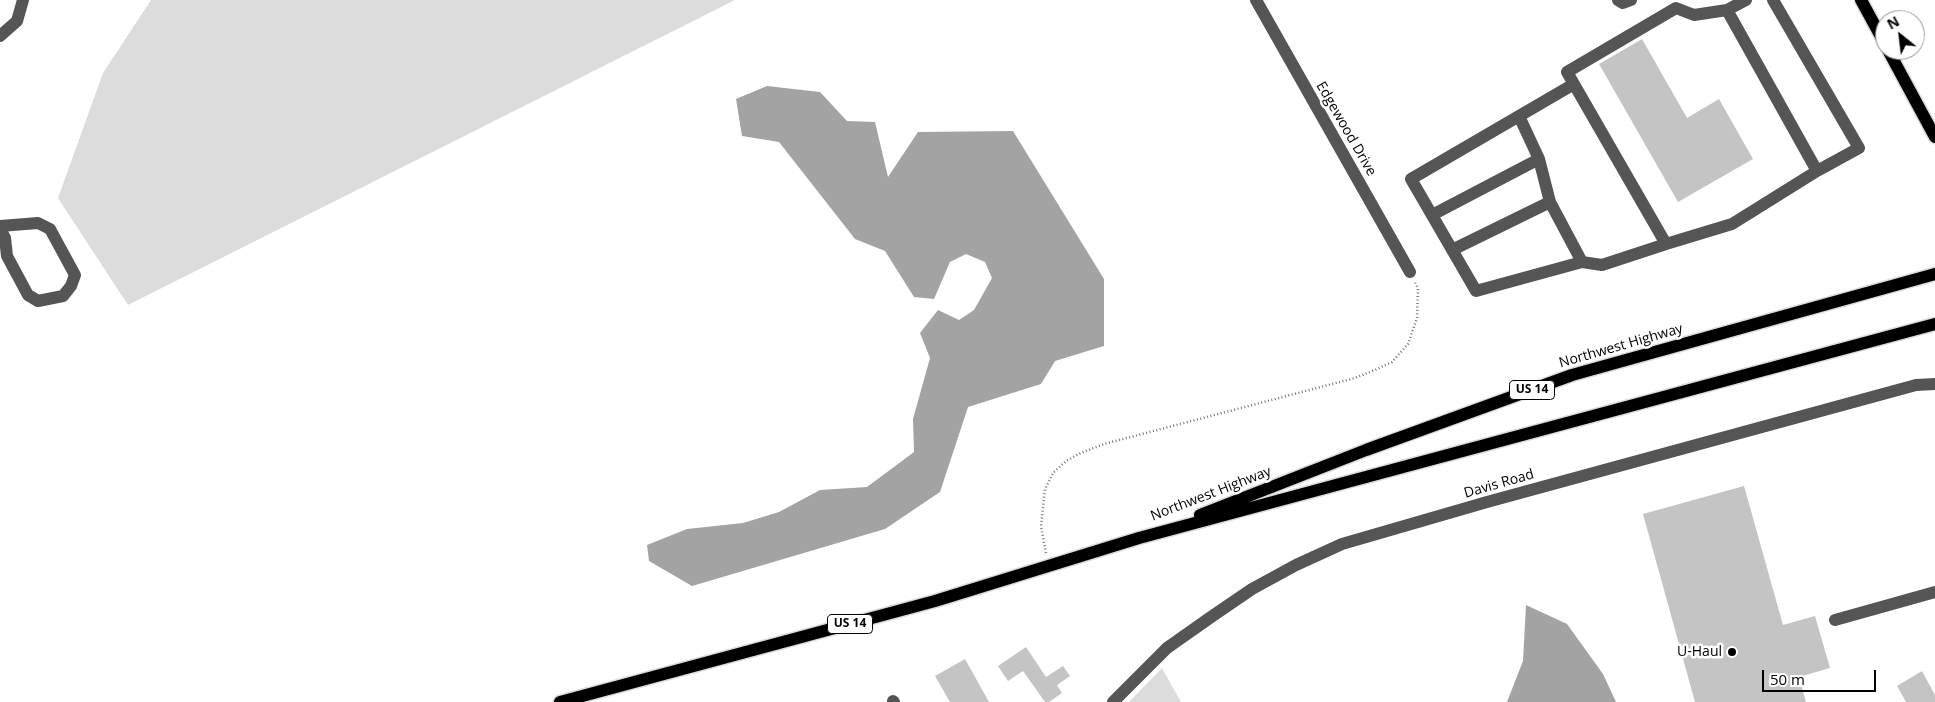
<!DOCTYPE html>
<html>
<head>
<meta charset="utf-8">
<style>
  body { margin:0 }
  #map { position:relative; width:1935px; height:702px; overflow:hidden; background:#fff; font-family:"Open Sans",sans-serif }
  canvas { display:block }
  .north { position:absolute; left:1875px; top:10px; width:50px; height:50px; box-sizing:border-box; background:#fff; border:1px solid #999; border-radius:50%; rotate:331deg; font-size:14px; font-weight:700; line-height:20px; text-align:center; color:#000 }
  .north::after { content:''; display:block; margin:auto; width:18px; height:22px; background:#000; clip-path:polygon(50% 0,100% 100%,50% 72%,0 100%) }
  .scale { position:absolute; left:1762px; top:670px; width:114px; height:22px; box-sizing:border-box; border:2px solid #000; border-top:0; padding-left:6px; font-size:15px; line-height:18px; white-space:nowrap; color:#000; -webkit-text-stroke:4px #fff; paint-order:stroke }
</style>
</head>
<body>
<div id="map">
<canvas width="1935" height="702"></canvas>
<div class="north">N</div>
<div class="scale">50 m</div>
</div>
<script>
const context = document.querySelector('canvas').getContext('2d');
context.lineJoin = 'round';
function fillPath(path, color) { context.fillStyle = color; context.fill(path, 'evenodd'); }
const toPath = rows => new Path2D(rows.map(r => 'M' + r).join(''));
function stroke(path, color, width, dash) { context.strokeStyle = color; context.lineWidth = width; context.lineCap = dash ? 'butt' : 'round'; context.setLineDash(dash || []); context.stroke(path); }
function label(font, color, halo, rows, align = 'center') {
  context.font = font + ' "Open Sans",sans-serif'; context.lineWidth = 5; context.setLineDash([]); context.textBaseline = 'middle'; context.strokeStyle = halo; context.fillStyle = color; for (const [text, x, y, turn = 0] of rows) {
    context.save(); context.translate(x, y); context.rotate((+turn || 0) * Math.PI / 180); context.textAlign = isNaN(turn) ? turn : align; if (halo) context.strokeText(text, 0, 0); context.fillText(text, 0, 0); context.restore();
  }
}
const green = toPath([
  [151,0,735,0,128,305,58,198,103,73],
  [1162,668,1181,702,1129,702]
]);
const water = toPath([
  [767,86,820,92,847,121,875,122,888,177,918,132,1013,131,1104,279,1104,346,1055,361,1041,384,968,407,940,492,885,529,692,586,649,561,647,545,687,529,743,523,779,512,820,490,867,487,914,452,913,419,930,358,920,333,938,310,959,320,974,310,992,278,985,262,966,254,950,262,934,299,914,297,885,251,855,239,779,142,742,136,736,99],
  [1526,605,1567,624,1603,674,1616,702,1507,702,1523,661]
]);
const building = toPath([
  [1642,39,1687,118,1719,99,1753,159,1678,202,1599,64],
  [1744,486,1783,625,1815,616,1830,668,1799,677,1806,702,1695,702,1643,514],
  [1026,647,1046,677,1063,666,1070,676,1057,685,1062,693,1049,702,1045,702,1023,671,1008,681,998,666],
  [965,659,989,702,950,702,935,676],
  [1922,671,1935,695,1935,702,1906,702,1897,686]
]);
const path = toPath([
  [1046,553,1041,526,1045,489,1053,473,1066,461,1081,453,1104,444,1355,378,1375,370,1392,362,1408,344,1417,318,1418,288,1415,283]
]);
const minor = toPath([
  [1256,0,1410,272],
  [1618,0,1623,3,1631,0],
  [1746,0,1727,10,1694,15,1676,8,1567,72,1666,244,1732,224,1817,171,1859,148,1773,0],
  [1727,10,1817,171],
  [0,36,17,21,23,0],
  [1574,84,1411,179,1476,291,1582,262,1602,265,1666,244],
  [1539,159,1550,202,1582,262],
  [1432,215,1539,159,1519,116],
  [0,226,38,223,50,229,75,275,71,286,63,296,38,301,28,295,7,256,5,238,0,229],
  [1452,250,1550,202],
  [1835,620,1935,592],
  [893,701,894,702],
  [1113,702,1167,648,1211,617,1252,589,1296,565,1342,544,1487,502,1916,385,1935,384]
]);
const major = toPath([
  [1861,0,1885,44],
  [1888,50,1935,137],
  [1200,515,1366,450,1572,375,1935,274],
  [560,702,935,601,1139,538,1935,324]
]);
const markers = [
  [1732,652,5,"#000"]
];
const shields = [
  [1532,390,45],
  [850,624,45]
];
const shieldNames = [
  ["US 14",1532,390],
  ["US 14",850,624]
];
const streetNames = [
  ["Edgewood Drive",1346,129,60],
  ["Northwest Highway",1621,346,-16],
  ["Davis Road",1499,484,-16],
  ["Northwest Highway",1211,494,-21]
];
const poiNames = [
  ["U-Haul",1722,652]
];
fillPath(green, '#dcdcdc');
fillPath(water, '#a3a3a3');
fillPath(building, '#c4c4c4');
stroke(major, '#dbdbdb', 15);
stroke(path, '#777', 2.5, [1, 2.5]);
stroke(minor, '#555', 12);
stroke(major, '#000', 12);
for (const [x, y, r, color] of markers) { const dot = new Path2D(); dot.arc(x, y, r, 0, 2 * Math.PI); context.fillStyle = color; context.fill(dot); stroke(dot, '#fff', 2); }
for (const [x, y, w] of shields) { const box = new Path2D(); box.roundRect(x - w / 2, y - 9.5, w, 19, 4); context.fillStyle = '#fff'; context.fill(box); stroke(box, '#000', 1); }
label('bold 12px', '#000', null, shieldNames);
label('14px', '#000', '#fff', streetNames);
label('14px', '#000', '#fff', poiNames, 'right');
</script>
</body>
</html>
